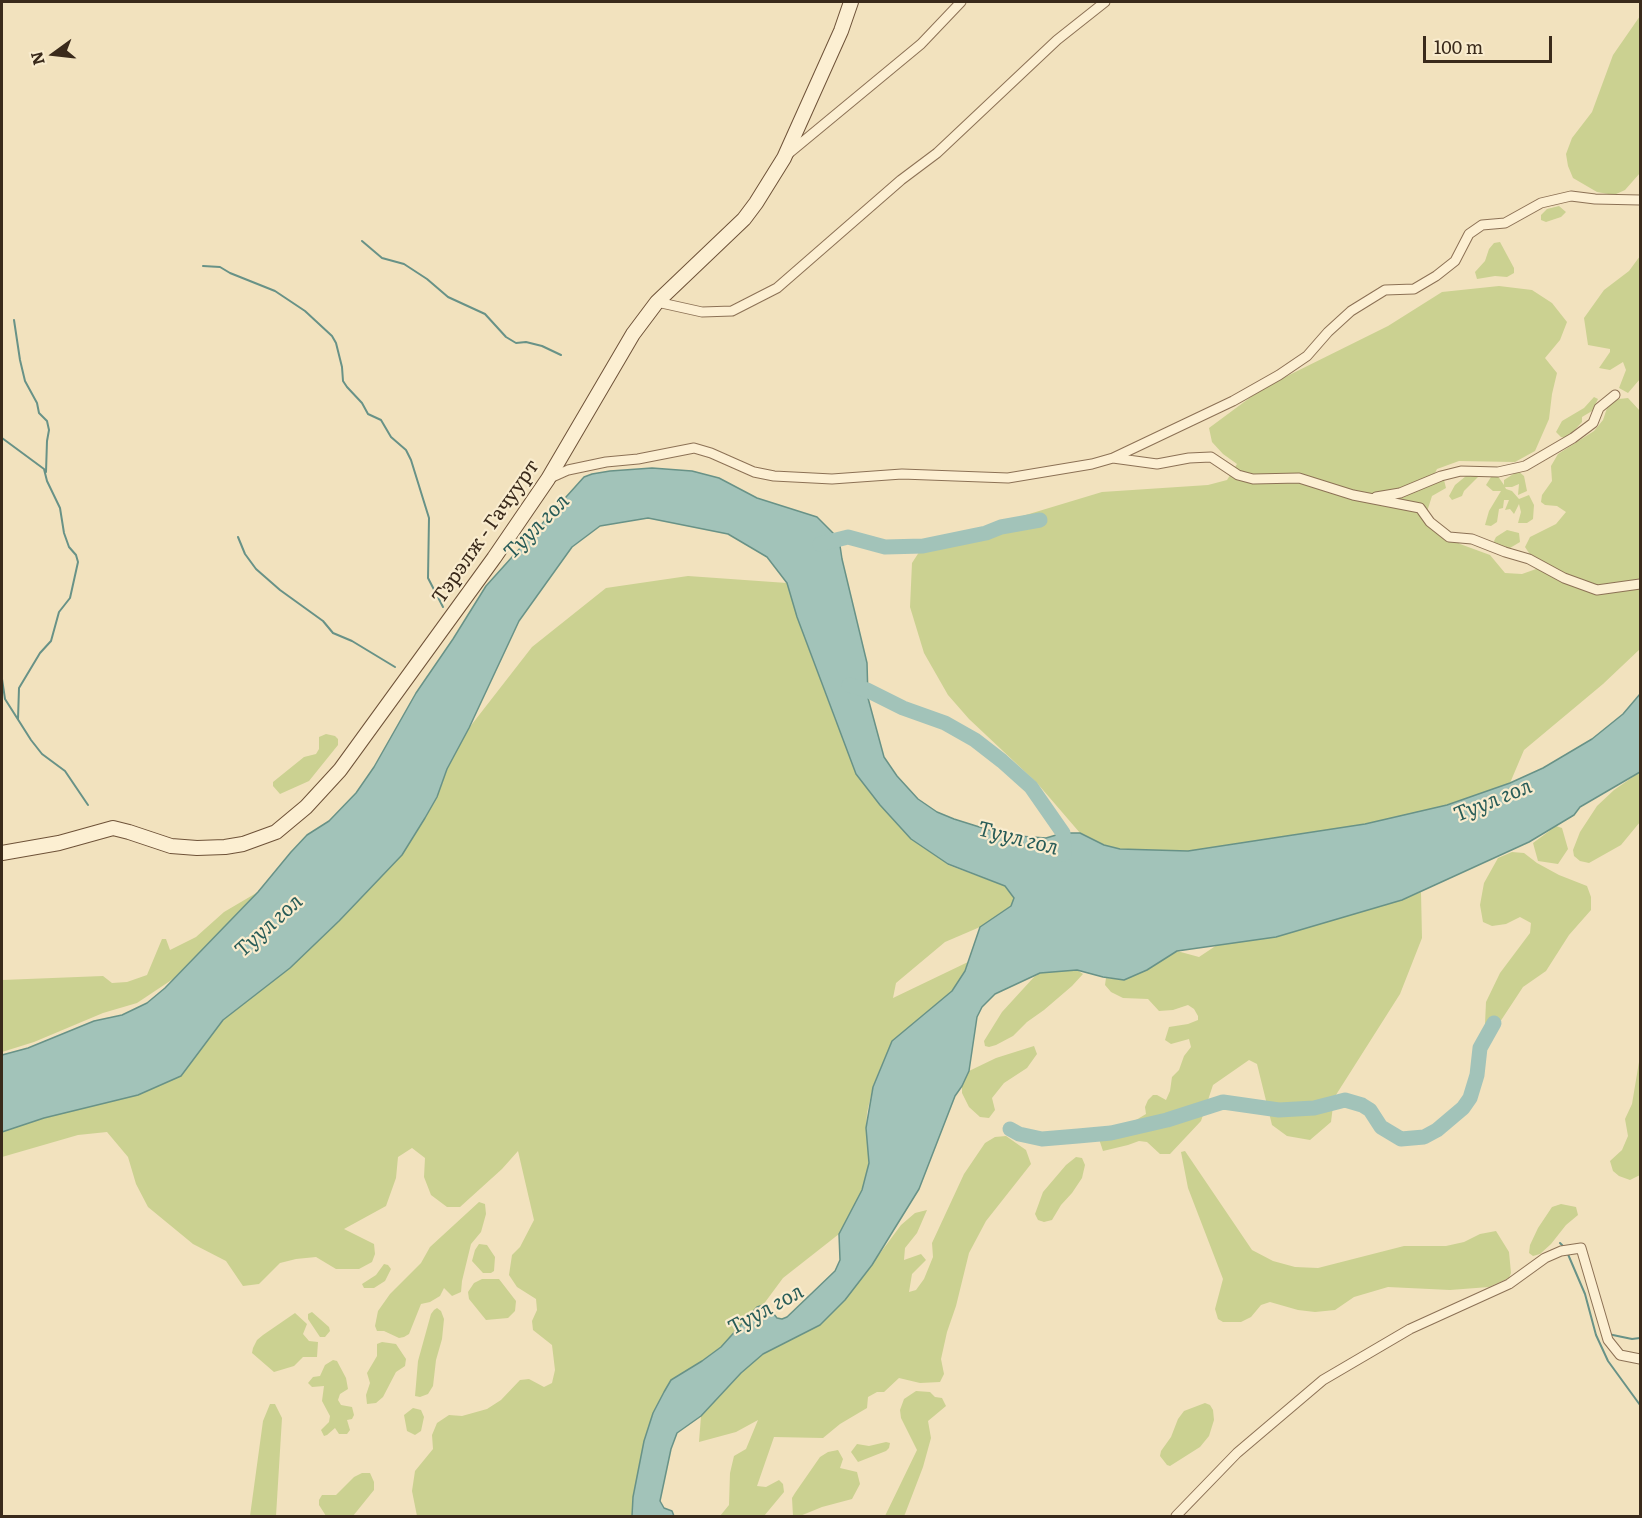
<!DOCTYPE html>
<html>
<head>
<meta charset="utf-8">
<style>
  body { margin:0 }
  #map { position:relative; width:1642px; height:1518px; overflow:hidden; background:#f2e2be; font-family:Literata,serif }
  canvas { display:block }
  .frame { position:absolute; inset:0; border:3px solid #3a2a1b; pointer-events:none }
  .north { position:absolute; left:24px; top:24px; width:60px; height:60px; -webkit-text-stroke:4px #f9ecce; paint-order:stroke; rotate:255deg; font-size:16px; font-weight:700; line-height:24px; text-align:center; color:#3a2a1b }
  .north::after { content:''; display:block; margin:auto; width:21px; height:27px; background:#3a2a1b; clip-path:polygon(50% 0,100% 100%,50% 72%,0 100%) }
  .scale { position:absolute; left:1423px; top:36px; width:129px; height:27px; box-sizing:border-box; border:3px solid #3a2a1b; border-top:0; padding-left:8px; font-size:18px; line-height:21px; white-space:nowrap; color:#3a2a1b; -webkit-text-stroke:4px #f9ecce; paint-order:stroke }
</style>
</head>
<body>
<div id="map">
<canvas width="1642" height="1518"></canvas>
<div class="frame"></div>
<div class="north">N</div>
<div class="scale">100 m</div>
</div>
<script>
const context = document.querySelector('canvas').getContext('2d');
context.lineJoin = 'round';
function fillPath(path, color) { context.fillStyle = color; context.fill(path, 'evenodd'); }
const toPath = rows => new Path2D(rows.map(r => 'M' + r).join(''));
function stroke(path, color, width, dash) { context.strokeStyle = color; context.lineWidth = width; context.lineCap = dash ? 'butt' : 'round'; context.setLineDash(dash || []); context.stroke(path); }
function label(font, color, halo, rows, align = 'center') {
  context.font = font + ' Literata,serif'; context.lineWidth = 4.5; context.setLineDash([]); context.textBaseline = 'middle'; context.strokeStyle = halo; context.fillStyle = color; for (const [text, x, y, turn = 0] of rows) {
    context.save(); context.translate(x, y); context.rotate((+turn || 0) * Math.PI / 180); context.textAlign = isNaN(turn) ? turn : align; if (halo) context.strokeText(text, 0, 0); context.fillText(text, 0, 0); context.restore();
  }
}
const green = toPath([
  [1640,16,1640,173,1625,190,1614,195,1597,192,1573,178,1568,166,1566,154,1572,138,1592,112,1613,55],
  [1559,206,1566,212,1561,217,1546,222,1541,220,1541,215,1547,209],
  [1500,242,1514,268,1514,273,1507,277,1495,276,1477,279,1475,272,1485,261,1489,249,1494,243],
  [1640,256,1640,379,1628,393,1619,388,1626,370,1623,362,1610,370,1599,368,1610,352,1610,349,1588,345,1584,318,1604,290,1629,271],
  [1499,286,1532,290,1552,303,1567,322,1560,340,1545,358,1557,373,1552,394,1549,419,1535,451,1515,462,1459,461,1437,469,1433,477,1444,480,1446,488,1432,496,1425,518,1460,544,1490,555,1505,573,1522,574,1539,568,1525,547,1530,537,1556,524,1566,512,1557,506,1545,505,1541,502,1542,495,1552,481,1551,466,1558,454,1594,431,1603,420,1608,405,1619,399,1628,398,1640,411,1640,649,1603,684,1524,750,1510,783,1447,805,1365,824,1188,851,1120,849,1104,845,1080,833,1037,783,969,719,948,695,924,653,910,607,912,563,923,546,1102,492,1208,485,1227,480,1237,464,1223,454,1212,442,1209,428,1263,388,1388,326,1442,292],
  [1594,397,1598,399,1592,411,1582,417,1582,422,1571,434,1566,438,1561,437,1556,432,1562,421,1584,408],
  [1518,471,1524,476,1527,491,1518,495,1519,484,1512,487,1505,487,1506,489,1512,491,1519,499,1529,495,1534,505,1533,519,1527,523,1518,523,1521,512,1519,504,1514,514,1510,509,1505,510,1509,500,1504,500,1503,508,1499,509,1497,522,1491,526,1485,525,1489,511,1501,491,1493,491,1486,485,1491,477,1497,475,1504,485,1504,480],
  [1471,472,1480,475,1464,491,1462,496,1452,500,1449,496,1455,485],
  [1507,530,1519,533,1520,542,1510,548,1495,548,1494,541,1496,537],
  [688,576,787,583,797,617,836,722,948,865,1005,886,1014,898,1011,906,980,927,945,942,896,983,893,998,968,962,960,982,952,991,892,1041,873,1086,867,1113,866,1128,869,1163,867,1172,862,1190,839,1234,783,1278,763,1305,757,1307,721,1347,702,1361,671,1380,653,1413,644,1441,633,1497,632,1516,417,1516,412,1491,415,1471,433,1449,432,1435,437,1423,449,1415,462,1416,487,1409,501,1400,520,1380,529,1379,544,1387,552,1383,555,1370,552,1345,533,1330,532,1321,537,1310,536,1299,517,1287,509,1275,512,1255,520,1247,534,1220,518,1151,502,1169,460,1207,447,1207,431,1195,424,1177,425,1158,412,1148,398,1157,396,1178,386,1206,344,1229,374,1244,375,1254,372,1262,359,1269,336,1269,316,1257,296,1259,280,1263,259,1284,243,1286,226,1261,193,1244,148,1207,136,1184,128,1157,107,1132,78,1135,2,1157,2,1132,44,1118,138,1095,181,1076,223,1020,290,968,339,921,402,855,437,797,447,769,469,728,532,647,606,588],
  [326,734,335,736,338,739,338,745,309,781,280,794,273,786,273,782,304,757,316,754,319,749,319,737],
  [1640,772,1640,822,1621,845,1589,863,1580,861,1574,856,1573,850,1580,832,1597,806,1614,790],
  [1556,826,1562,828,1568,849,1558,864,1538,861,1533,843],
  [1512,852,1524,853,1537,863,1559,875,1587,886,1591,897,1591,910,1569,935,1546,971,1523,987,1498,1025,1494,1029,1489,1030,1485,1024,1486,1002,1500,973,1530,933,1531,923,1520,917,1506,924,1492,926,1483,922,1480,905,1484,883,1498,858],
  [258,892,173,979,137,1003,103,1013,34,1042,2,1052,2,980,103,976,112,983,127,982,147,975,162,939,166,939,170,950,196,937,224,912],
  [1421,892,1422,938,1400,994,1334,1098,1331,1122,1310,1140,1287,1136,1272,1125,1257,1064,1249,1060,1213,1085,1201,1121,1170,1154,1160,1154,1147,1142,1139,1141,1128,1145,1103,1151,1098,1136,1112,1126,1131,1123,1146,1114,1145,1107,1148,1100,1153,1095,1157,1095,1166,1100,1170,1091,1172,1077,1179,1070,1184,1056,1191,1047,1189,1039,1171,1044,1165,1040,1169,1027,1188,1024,1198,1020,1198,1016,1194,1009,1188,1005,1173,1010,1159,1011,1148,999,1123,998,1111,992,1105,985,1106,978,1124,980,1147,970,1177,951,1199,957,1217,945,1276,937,1402,900],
  [1077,970,1083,974,1072,986,1044,1010,1027,1022,1013,1036,996,1045,989,1047,985,1046,984,1041,1002,1012,1034,977,1040,973],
  [1034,1046,1037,1054,1027,1068,1004,1083,992,1098,995,1110,989,1118,980,1117,969,1107,962,1093,962,1086,969,1071,996,1058],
  [1640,1056,1640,1175,1630,1180,1619,1176,1613,1171,1610,1161,1622,1150,1628,1136,1625,1119,1632,1104],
  [1006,1136,1026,1150,1031,1164,986,1221,969,1253,956,1306,947,1332,941,1359,944,1374,940,1382,920,1383,899,1378,884,1392,877,1392,868,1397,867,1408,840,1424,823,1438,774,1437,757,1486,766,1487,779,1480,783,1484,784,1492,764,1516,720,1516,729,1505,730,1473,734,1456,746,1449,758,1420,736,1432,699,1442,701,1416,752,1362,763,1354,820,1325,861,1279,901,1225,915,1213,927,1210,917,1233,905,1248,904,1260,921,1254,926,1260,912,1274,909,1292,916,1290,924,1279,933,1257,932,1243,964,1174,985,1143,995,1137],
  [1185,1151,1252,1250,1273,1261,1295,1267,1318,1268,1404,1246,1446,1246,1464,1242,1480,1234,1496,1231,1509,1252,1511,1273,1509,1278,1489,1287,1450,1290,1388,1287,1354,1297,1335,1310,1315,1312,1298,1310,1270,1302,1261,1305,1251,1317,1241,1322,1223,1322,1218,1319,1215,1309,1223,1279,1188,1188,1181,1152],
  [1076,1157,1082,1158,1085,1165,1082,1178,1072,1193,1061,1205,1052,1220,1044,1222,1038,1220,1035,1214,1043,1192,1066,1165],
  [479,1202,485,1204,486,1214,481,1232,471,1244,462,1281,461,1292,452,1296,444,1288,440,1296,430,1302,421,1304,409,1334,404,1337,399,1338,384,1331,377,1331,375,1326,378,1311,390,1294,421,1263,430,1247],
  [1561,1204,1576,1207,1578,1215,1566,1225,1551,1244,1540,1254,1533,1256,1529,1253,1530,1245,1538,1228,1552,1207],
  [479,1244,487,1245,495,1257,494,1271,491,1273,483,1273,472,1261,475,1250],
  [384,1264,388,1265,391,1269,385,1281,374,1288,364,1288,362,1284,376,1275],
  [482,1279,499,1279,516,1301,515,1311,508,1318,486,1320,469,1299,468,1292,474,1283],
  [437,1308,441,1311,444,1319,442,1339,436,1360,433,1386,428,1394,420,1397,415,1396,418,1361,431,1314,434,1310],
  [312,1312,329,1327,330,1331,325,1337,320,1337,308,1319,308,1314],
  [295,1313,307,1324,303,1334,309,1341,318,1342,317,1357,303,1357,294,1366,274,1372,252,1353,253,1348,257,1340,263,1335],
  [382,1342,396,1344,406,1359,405,1366,396,1372,383,1397,376,1403,367,1404,366,1395,370,1383,367,1373,377,1356,377,1344],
  [333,1360,337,1361,346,1378,348,1389,340,1394,338,1400,341,1405,352,1407,354,1415,352,1419,347,1420,350,1430,347,1434,339,1434,335,1428,327,1435,324,1436,321,1430,329,1422,330,1416,322,1401,324,1386,312,1387,308,1383,313,1377,320,1376,325,1365],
  [916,1391,930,1392,935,1397,942,1398,946,1406,928,1421,931,1438,923,1467,905,1514,904,1516,885,1516,917,1450,901,1418,900,1410,904,1399],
  [1205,1403,1210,1405,1213,1410,1214,1420,1209,1436,1200,1447,1170,1466,1167,1465,1160,1456,1161,1451,1171,1437,1178,1419,1184,1411],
  [270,1404,275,1404,282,1418,276,1516,250,1516,263,1421],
  [413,1408,421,1410,424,1417,421,1431,415,1435,407,1431,404,1415],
  [886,1442,890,1443,889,1448,886,1451,858,1462,851,1452,857,1444,869,1446],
  [838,1450,843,1459,840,1468,857,1472,860,1484,852,1499,822,1507,800,1516,793,1516,792,1498,795,1493,820,1457,828,1452],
  [362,1473,370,1473,374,1482,374,1490,353,1516,326,1516,319,1505,319,1500,322,1495,336,1495,354,1477]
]);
const water = toPath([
  [652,468,692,471,719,478,757,498,817,517,839,539,842,559,867,663,868,698,884,757,897,776,918,799,937,812,954,819,989,830,1018,836,1046,838,1063,833,1080,833,1104,845,1120,849,1188,851,1365,824,1447,805,1510,783,1543,768,1592,739,1623,714,1640,694,1640,772,1580,807,1574,815,1529,842,1402,900,1276,937,1177,951,1147,970,1124,980,1103,977,1077,970,1040,973,995,994,982,1007,977,1017,969,1071,962,1086,955,1096,919,1189,872,1265,845,1300,820,1325,763,1354,741,1373,701,1416,677,1433,671,1449,660,1501,664,1508,672,1511,674,1516,632,1516,633,1497,644,1441,653,1413,664,1392,671,1380,702,1361,721,1347,757,1307,763,1305,769,1308,777,1318,782,1319,787,1317,835,1271,840,1260,839,1234,862,1190,869,1163,866,1128,873,1087,892,1041,952,991,965,971,980,927,1011,906,1014,898,1005,886,948,864,911,839,880,805,856,774,797,617,787,583,767,557,728,534,648,518,600,526,572,547,519,621,469,728,447,769,437,797,425,818,402,855,339,921,290,968,223,1020,181,1076,138,1095,44,1118,2,1132,2,1055,28,1048,94,1021,122,1015,147,1003,165,988,258,892,291,852,307,835,329,821,356,793,374,767,416,693,453,639,486,586,584,477,592,474,610,471,652,468]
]);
const stream = toPath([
  [362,241,382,258,404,264,427,279,448,297,485,314,506,337,516,343,526,342,542,346,561,355],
  [203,266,220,267,230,273,275,291,305,311,332,336,336,343,342,367,343,381,347,387,362,403,368,414,381,420,391,437,406,450,411,460,429,518,428,578,443,607],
  [14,320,20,360,25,381,37,403,39,413,47,421,49,430,47,441,46,472],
  [2,438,44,469,47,481,60,508,64,533,69,547,76,555,78,562,70,598,59,612,51,641,40,653,19,688,18,719],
  [238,537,245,554,256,569,280,590,323,621,333,633,352,641,395,667],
  [2,679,5,699,31,740,42,754,65,771,88,805],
  [1560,1243,1564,1247],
  [1567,1252,1585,1294,1596,1335,1608,1361,1640,1405],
  [1608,1334,1632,1339,1640,1338]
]);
const river = toPath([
  [820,544,848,537,885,547,923,546,986,533,1001,527,1040,520],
  [849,685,867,690,903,708,945,723,975,740,1002,761,1031,787,1063,833,1064,854],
  [1010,1129,1019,1134,1042,1139,1078,1136,1111,1133,1167,1120,1223,1102,1279,1110,1314,1108,1345,1100,1362,1105,1370,1110,1381,1127,1401,1139,1424,1137,1437,1130,1463,1108,1470,1098,1477,1075,1480,1048,1494,1023]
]);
const minor = toPath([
  [788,154,921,44,961,2],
  [657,302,702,312,732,311,777,288,901,180,937,153,1057,40,1105,2],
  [1113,458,1233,401,1279,375,1307,356,1328,332,1351,311,1385,290,1414,289,1436,276,1455,261,1469,234,1482,225,1505,223,1541,203,1571,196,1595,199,1640,200],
  [548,479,568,470,606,462,638,459,694,448,711,453,754,472,774,476,832,479,902,474,1008,478,1092,464,1113,458,1157,464,1189,458,1211,457,1238,475,1253,479,1299,478,1353,495,1420,508,1430,522,1449,537,1472,539,1505,552,1529,559,1564,578,1597,590,1640,584],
  [1376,497,1400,493,1441,476,1461,471,1498,472,1525,466,1573,438,1593,423,1599,408,1615,395],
  [1176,1516,1237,1453,1323,1380,1410,1329,1509,1284,1545,1258,1561,1251,1581,1248,1608,1340,1620,1355,1640,1359]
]);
const secondary = toPath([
  [2,853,59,843,113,828,129,832,171,846,197,848,225,847,243,844,276,832,306,807,340,770,494,558,548,479,633,334,657,302,744,219,756,203,784,158,841,31,851,2]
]);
const streetNames = [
  ["Тэрэлж - Гачуурт",486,532,-55]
];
const waterNames = [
  ["Туул гол",537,527,-45],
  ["Туул гол",1493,801,-22],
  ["Туул гол",1018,839,14],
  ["Туул гол",269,926,-42],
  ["Туул гол",766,1310,-29]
];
fillPath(green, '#cbd191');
fillPath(water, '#a2c3b9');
stroke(water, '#689287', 1.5);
stroke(stream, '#689287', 2);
stroke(river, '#a2c3b9', 15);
stroke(minor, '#8c7155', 11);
stroke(secondary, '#6e5238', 16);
stroke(minor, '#fcefd2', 9);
stroke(secondary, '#fcefd2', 14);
label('20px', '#3a2a1b', '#f9ecce', streetNames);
label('italic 21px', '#285c58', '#f9ecce', waterNames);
</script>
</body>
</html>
